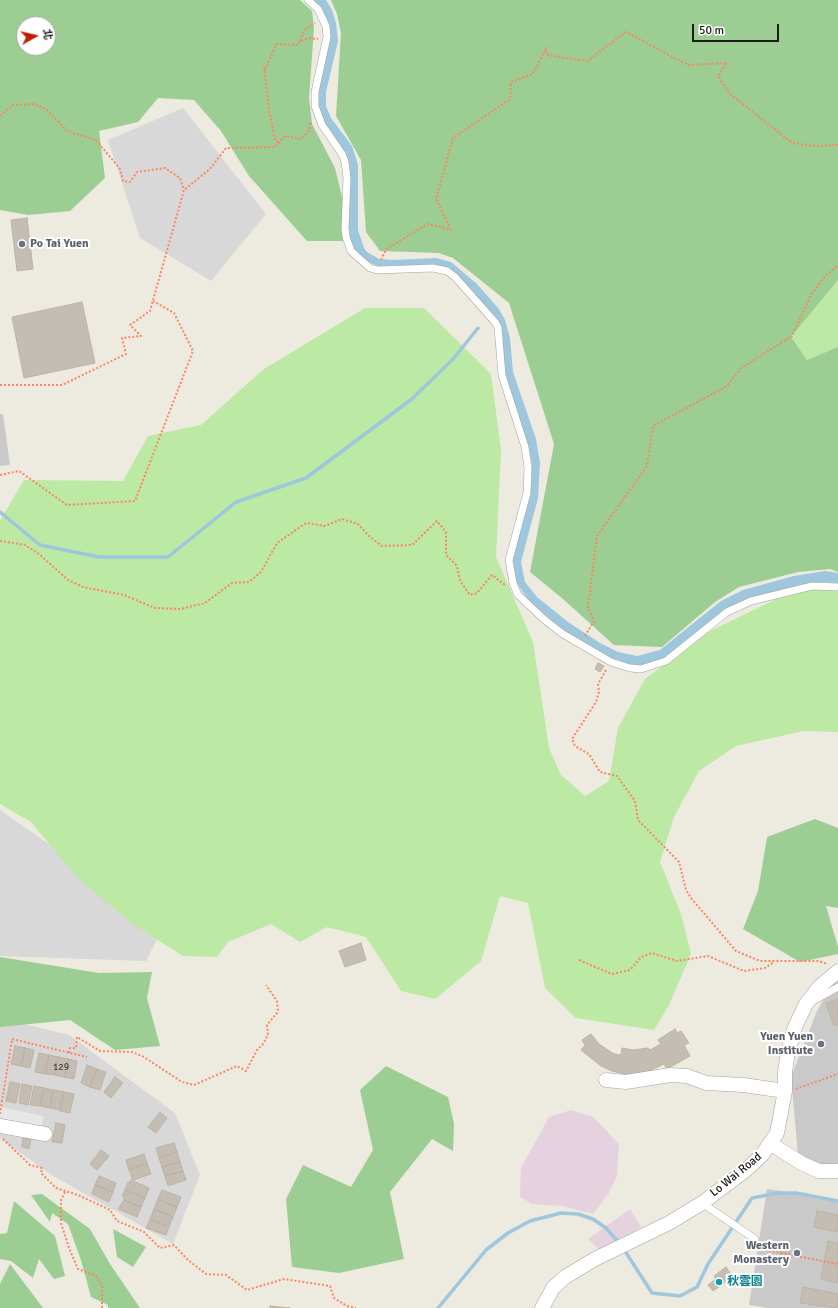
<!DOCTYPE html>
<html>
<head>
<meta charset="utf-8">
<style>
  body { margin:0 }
  #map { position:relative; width:838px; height:1308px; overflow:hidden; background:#edeae0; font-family:Signika,"Noto Sans TC",sans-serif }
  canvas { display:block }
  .north { position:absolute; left:16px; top:16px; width:40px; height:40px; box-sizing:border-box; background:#fff; border:1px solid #a4a4a4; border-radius:50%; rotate:82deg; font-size:11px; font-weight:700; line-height:16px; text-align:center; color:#1b1b1b }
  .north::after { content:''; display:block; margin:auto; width:14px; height:18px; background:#c51a00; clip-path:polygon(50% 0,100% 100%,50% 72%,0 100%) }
  .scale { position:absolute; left:692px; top:24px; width:87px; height:18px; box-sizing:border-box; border:2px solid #1b1b1b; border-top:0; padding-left:5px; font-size:12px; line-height:14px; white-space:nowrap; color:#1b1b1b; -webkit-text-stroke:3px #fff; paint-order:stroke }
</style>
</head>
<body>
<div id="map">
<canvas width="838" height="1308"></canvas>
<div class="north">北</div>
<div class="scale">50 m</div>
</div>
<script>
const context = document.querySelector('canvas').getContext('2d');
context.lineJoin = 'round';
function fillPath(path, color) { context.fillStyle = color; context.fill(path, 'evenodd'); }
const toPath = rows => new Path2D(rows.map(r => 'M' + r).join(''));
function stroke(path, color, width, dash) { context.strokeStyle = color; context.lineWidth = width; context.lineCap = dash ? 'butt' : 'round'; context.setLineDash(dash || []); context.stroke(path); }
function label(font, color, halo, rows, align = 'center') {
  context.font = font + ' Signika,"Noto Sans TC",sans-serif'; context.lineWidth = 4; context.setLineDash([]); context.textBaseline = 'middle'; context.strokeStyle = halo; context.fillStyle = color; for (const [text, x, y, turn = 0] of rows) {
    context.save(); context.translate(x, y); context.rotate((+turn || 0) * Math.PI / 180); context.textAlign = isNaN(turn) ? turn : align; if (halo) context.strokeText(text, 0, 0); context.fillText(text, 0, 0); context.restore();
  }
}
const residential = toPath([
  [183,108,266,214,211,281,140,238,108,140],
  [0,810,164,925,146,961,0,956],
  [0,1018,69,1035,175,1113,200,1175,173,1244,50,1174,0,1138]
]);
const industrial = toPath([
  [571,1110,593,1117,619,1144,617,1176,609,1193,593,1214,562,1206,532,1204,520,1197,521,1168,549,1117],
  [630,1209,641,1227,602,1252,588,1239]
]);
const religious = toPath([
  [0,414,3,414,10,465,0,466],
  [838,978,838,1163,822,1165,798,1155,791,1077,817,1011,834,981],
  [767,1189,838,1200,838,1308,769,1308,749,1305]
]);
const grass = toPath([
  [838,280,838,347,807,360,791,337],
  [365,308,424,308,491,374,501,450,496,557,533,642,549,748,561,775,585,796,609,781,618,728,645,679,704,634,799,588,838,589,838,732,803,731,736,746,699,771,674,817,660,862,681,914,691,954,669,1005,654,1030,576,1018,545,988,528,903,500,896,481,961,435,999,401,991,366,937,327,927,300,942,271,924,228,942,217,957,183,956,131,923,76,876,31,822,0,804,0,521,24,480,123,481,148,436,201,425,264,369]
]);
const forest = toPath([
  [0,0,300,0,312,11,314,28,309,98,312,124,335,168,342,197,343,241,307,241,249,176,221,131,194,100,158,98,138,122,99,131,105,178,70,211,28,215,0,210],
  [24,24,48,24,48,48,24,48],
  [331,0,838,0,838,280,791,337,807,360,838,347,838,572,830,569,798,572,739,587,715,602,662,647,614,645,563,599,530,572,554,444,509,303,453,258,439,253,380,251,366,232,361,160,336,116,341,33,337,14],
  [815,819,838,828,838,908,826,906,838,947,838,954,800,962,743,929,758,891,767,837],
  [0,957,99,973,152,972,147,998,160,1046,115,1050,70,1020,0,1027],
  [386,1066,448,1097,454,1124,453,1151,432,1139,390,1192,404,1259,339,1273,292,1267,286,1199,303,1165,351,1187,373,1150,360,1090],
  [42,1194,90,1229,110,1264,140,1308,108,1308,108,1305,91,1297,81,1260,68,1224,52,1213,50,1222,31,1195],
  [14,1201,55,1236,65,1276,54,1279,39,1259,33,1278,11,1261,0,1259,0,1234,7,1233],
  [113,1229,146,1247,133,1267,117,1257],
  [10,1264,43,1308,0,1308,0,1284]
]);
const parking = toPath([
  [0,1107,44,1116,41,1128,0,1118]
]);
const water = toPath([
  [313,0,326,0,332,10,336,23,338,41,326,92,326,106,331,118,352,146,358,165,358,230,364,248,367,252,379,259,393,260,436,258,451,262,477,284,499,309,505,320,510,338,513,372,536,439,540,463,538,498,521,562,525,582,537,597,568,622,600,643,618,652,637,656,660,650,721,601,743,590,794,576,825,571,838,573,838,583,821,582,811,583,751,598,662,659,641,665,628,664,612,659,561,629,529,601,516,582,512,561,531,490,532,464,528,446,505,375,502,354,503,339,499,324,472,290,457,274,447,268,432,265,378,266,366,261,355,251,350,239,349,228,350,173,349,162,321,119,317,99,328,47,317,4]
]);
const stream = toPath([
  [0,512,40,545,99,557,168,557,236,502,306,478,412,399,454,358,478,328],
  [623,1248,652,1293,680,1296,697,1287,708,1264,752,1198,778,1193,796,1193,838,1201],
  [438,1308,486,1250,508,1233,530,1221,561,1213,578,1214,593,1219,606,1228,619,1243]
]);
const building = toPath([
  [27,218,33,269,17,271,11,220,27,218],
  [82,302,95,363,24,378,12,317,82,302],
  [598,663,604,666,600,672,595,669,598,663],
  [361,943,366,960,345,967,339,951,361,943],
  [838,999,838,1025,834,1026,826,1003,838,999],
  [675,1029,677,1033,681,1031,689,1043,684,1045,690,1056,667,1069,664,1064,645,1073,625,1074,612,1071,601,1066,581,1050,585,1045,582,1040,591,1034,599,1044,614,1054,621,1055,622,1048,633,1050,648,1048,650,1050,661,1044,658,1040,675,1029],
  [15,1046,25,1048,21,1066,11,1064,15,1046],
  [25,1048,34,1050,30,1068,21,1066,25,1048],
  [39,1053,49,1055,45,1074,35,1072,39,1053],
  [49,1055,58,1057,55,1075,45,1074,49,1055],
  [58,1057,68,1059,64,1077,55,1075,58,1057],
  [68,1059,77,1061,74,1079,64,1077,68,1059],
  [87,1065,97,1069,90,1087,81,1083,87,1065],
  [97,1069,106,1072,100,1090,90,1087,97,1069],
  [115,1077,123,1083,111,1098,104,1092,115,1077],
  [10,1082,20,1084,16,1103,6,1101,10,1082],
  [22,1084,32,1086,28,1105,19,1103,22,1084],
  [34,1086,44,1088,40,1106,30,1105,34,1086],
  [44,1088,53,1090,50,1108,40,1106,44,1088],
  [54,1090,64,1092,60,1110,50,1108,54,1090],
  [64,1092,74,1094,70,1113,60,1111,64,1092],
  [160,1112,167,1118,156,1133,148,1127,160,1112],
  [56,1123,65,1125,62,1143,52,1142,56,1123],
  [23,1138,31,1139,29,1149,22,1147,23,1138],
  [174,1143,177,1152,159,1158,156,1148,174,1143],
  [101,1150,109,1156,97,1170,90,1164,101,1150],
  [177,1152,180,1162,162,1167,159,1158,177,1152],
  [144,1154,147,1163,129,1170,126,1160,144,1154],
  [180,1162,183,1171,165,1176,162,1167,180,1162],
  [147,1163,151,1174,133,1180,129,1170,147,1163],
  [183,1171,186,1180,168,1186,165,1176,183,1171],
  [99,1176,116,1183,113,1192,95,1185,99,1176],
  [131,1180,149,1188,145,1198,125,1190,128,1182,130,1183,131,1180],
  [95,1185,113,1192,109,1202,92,1194,95,1185],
  [125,1190,145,1198,141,1207,124,1200,124,1197,122,1196,125,1190],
  [162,1190,181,1197,177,1207,158,1199,162,1190],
  [158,1199,177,1207,173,1217,154,1209,158,1199],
  [124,1200,141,1207,137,1217,118,1209,124,1200],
  [154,1209,173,1217,169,1227,150,1219,154,1209],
  [817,1211,838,1215,838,1232,814,1227,817,1211],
  [150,1219,169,1227,166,1235,146,1228,150,1219],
  [828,1241,838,1243,838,1283,821,1279,828,1241],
  [782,1243,791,1244,788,1262,779,1261,782,1243],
  [726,1267,733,1277,713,1291,708,1285,716,1279,714,1276,726,1267],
  [803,1287,838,1294,838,1308,800,1303,803,1287],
  [270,1306,290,1308,270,1308,270,1306]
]);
const path = toPath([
  [300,41,304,30,315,23],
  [264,67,269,110,275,140,279,143],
  [265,70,276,44,298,45,300,41,309,38,318,39],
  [0,116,13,105,34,104,46,109,67,131,96,140,120,169,123,181,130,182,137,172,165,168,180,178,184,190],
  [451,230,436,199,453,138,510,99,511,82,533,74,546,48,546,55,587,61,626,32,688,65,727,63,718,76,730,94,792,143,815,146,838,145],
  [381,260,386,249,428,224,451,230],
  [0,385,62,385,126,354,122,338,141,336,130,325,150,311,184,190,210,169,226,148,275,147,285,136,301,139,309,131,311,121],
  [0,475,19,471,67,505,135,501,193,351,174,313,153,301],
  [0,541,25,545,39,554,68,580,83,587,124,595,155,608,181,609,205,603,232,583,249,582,261,572,277,543,306,523,325,526,342,519,358,524,370,537,382,546,412,545,437,521,446,532,446,555,457,566,460,581,470,595,477,593,492,575,505,585],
  [585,636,594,621,588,607,597,536,647,466,653,426,727,386,740,369,792,336,812,293,826,275,838,266],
  [606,670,598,684,599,692,596,702,572,739,575,746,589,754,600,772,617,776,635,801,638,820,679,862,686,890,691,898,736,951,760,961,819,961,827,964],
  [579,960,612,974,630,970,641,957,652,953,677,961,708,956,744,971,765,968,774,962],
  [69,1053,70,1048,76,1048,77,1037,100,1051,132,1052,144,1057,182,1082,194,1085,237,1066,246,1071,257,1050,263,1044,268,1035,267,1025,277,1013,278,1009,277,1001,266,985],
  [796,1089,838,1074],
  [0,1114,12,1039,87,1057],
  [3,1139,30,1165,42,1168,41,1173,56,1188,78,1195,110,1210,117,1221,144,1232,160,1248,174,1245,188,1260,206,1274,226,1275,247,1290,284,1279,330,1286,334,1298,347,1306,356,1308],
  [65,1192,61,1200,61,1223,69,1248,78,1269,96,1276,102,1286,102,1308],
  [759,1246,760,1249,838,1264]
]);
const service = toPath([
  [308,0,318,9,326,26,327,37,315,92,315,106,322,125,342,154,345,162,347,178,345,228,346,237,351,251,370,268,377,270,433,268,447,271,455,277,495,322,498,327,502,375,525,447,528,468,527,493,509,560,513,583,518,595,546,621,563,634,611,662,630,668,641,669,666,661,727,612,751,601,812,586,838,587],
  [813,1001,838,987],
  [702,1203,755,1239]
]);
const minor = toPath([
  [606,1080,626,1082,670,1075,687,1076,706,1083,743,1085,785,1091],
  [0,1126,45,1134],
  [771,1144,803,1164,819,1171,838,1171],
  [542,1308,553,1288,565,1277,595,1259,669,1223,702,1203,746,1170,762,1155,777,1133,785,1091,785,1072,788,1052,795,1027,806,1004,819,987,838,971]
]);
const markers = [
  [22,244,4,"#6b7280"],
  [821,1044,4,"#6b7280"],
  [797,1253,4,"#6b7280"],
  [719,1282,4,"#0f9aa8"]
];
const numberNames = [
  ["129",61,1067]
];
const worshipNames = [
  ["Po Tai Yuen",30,244,"left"],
  ["Yuen Yuen",813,1037],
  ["Institute",813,1051],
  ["Western",789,1246],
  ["Monastery",789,1260]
];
const streetNames = [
  ["Lo Wai Road",736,1175,-39]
];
const cultureNames = [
  ["秋雲園",727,1282]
];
fillPath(residential, '#d9d8d8');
fillPath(industrial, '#e6d1df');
fillPath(religious, '#c9c9c9');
fillPath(grass, '#bce9a3');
fillPath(forest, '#9ccd93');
fillPath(parking, '#e7e7e7');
fillPath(water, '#9ec6dc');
stroke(stream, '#9ec6dc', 3.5);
fillPath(building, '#c4bdb3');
stroke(building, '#bfb2a2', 1);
stroke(service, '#a2a2a2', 8);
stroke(minor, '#a2a2a2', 15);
stroke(path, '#fd8561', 2, [2, 2]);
stroke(service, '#fff', 7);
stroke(minor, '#fff', 14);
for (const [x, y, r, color] of markers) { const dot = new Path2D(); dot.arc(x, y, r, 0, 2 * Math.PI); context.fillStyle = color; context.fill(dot); stroke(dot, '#fff', 1.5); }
label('10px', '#454441', null, numberNames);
label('bold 12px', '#5b616d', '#fff', worshipNames, 'right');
label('12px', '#1b1b1b', '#fff', streetNames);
label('bold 12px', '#0d838f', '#fff', cultureNames, 'left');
</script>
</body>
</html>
